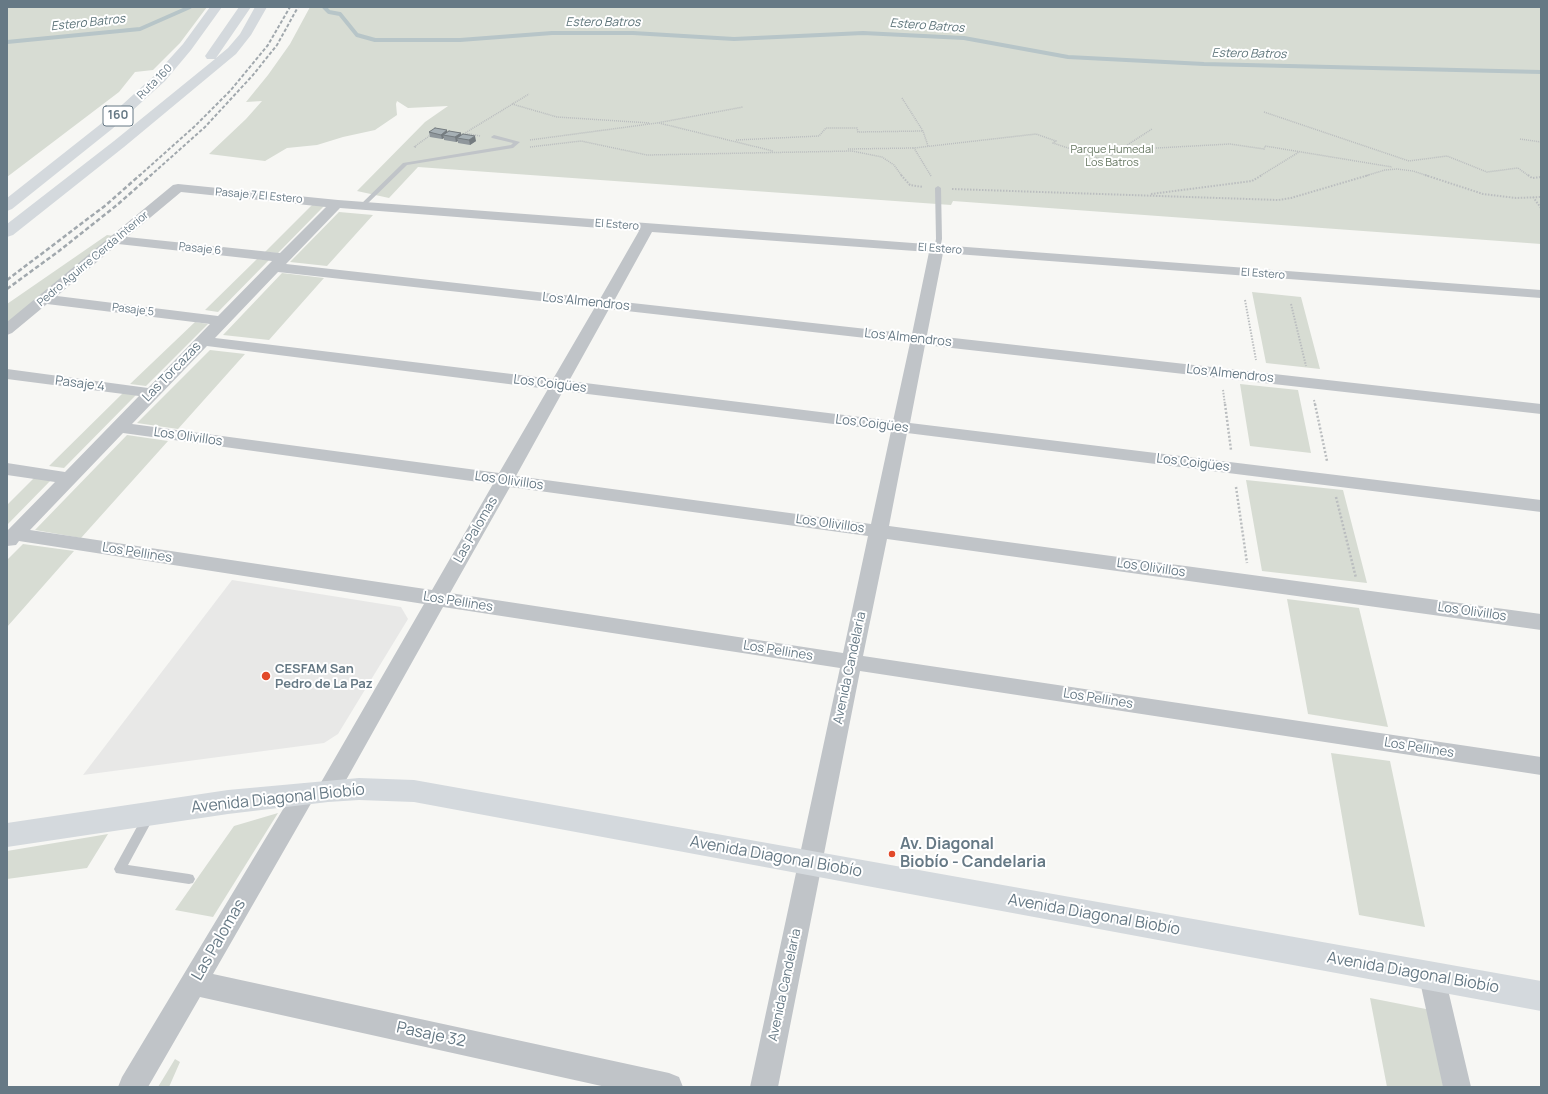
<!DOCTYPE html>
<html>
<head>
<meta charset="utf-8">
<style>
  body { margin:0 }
  #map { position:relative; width:1548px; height:1094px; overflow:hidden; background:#f7f7f4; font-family:Manrope,sans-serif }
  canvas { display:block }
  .frame { position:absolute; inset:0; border:8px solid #667985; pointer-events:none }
</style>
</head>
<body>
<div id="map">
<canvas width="1548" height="1094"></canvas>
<div class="frame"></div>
</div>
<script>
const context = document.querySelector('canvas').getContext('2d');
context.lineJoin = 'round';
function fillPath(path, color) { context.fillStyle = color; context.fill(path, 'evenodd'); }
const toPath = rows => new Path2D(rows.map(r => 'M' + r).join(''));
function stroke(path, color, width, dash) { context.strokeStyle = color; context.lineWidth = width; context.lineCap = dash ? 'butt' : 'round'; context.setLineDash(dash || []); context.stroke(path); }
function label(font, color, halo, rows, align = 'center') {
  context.font = font + ' Manrope,sans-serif'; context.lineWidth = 4; context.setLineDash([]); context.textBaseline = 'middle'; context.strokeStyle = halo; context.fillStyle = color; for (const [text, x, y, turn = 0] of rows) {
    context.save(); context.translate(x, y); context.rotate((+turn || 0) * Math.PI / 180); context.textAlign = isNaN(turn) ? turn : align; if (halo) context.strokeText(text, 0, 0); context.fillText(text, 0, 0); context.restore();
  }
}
const built = toPath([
  [232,580,401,607,408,619,338,734,324,743,83,775]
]);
const green = toPath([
  [7,7,207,7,180,43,153,70,135,72,119,92,7,177],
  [310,7,1541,7,1541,244,953,201,951,205,418,167,389,198,357,191,425,122,448,106,408,108,397,101,396,104,397,115,375,130,343,137,317,145,287,148,265,161,209,154,246,119,262,101,246,102,268,75,290,44],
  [314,203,326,204,278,253,265,252],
  [339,212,373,215,327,266,290,262],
  [107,235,114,236,7,324,7,304],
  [257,259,269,260,218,312,205,310],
  [282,273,324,278,269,340,223,335],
  [1252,292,1301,297,1320,369,1266,363],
  [195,322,208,324,146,386,130,384],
  [210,350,245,354,178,429,137,423],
  [1240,384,1298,390,1311,453,1250,446],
  [123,393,136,395,64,468,49,466],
  [127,435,168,441,81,538,35,530],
  [35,477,52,479,7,525,7,505],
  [1246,480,1343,490,1367,583,1262,571],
  [23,544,74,551,7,627,7,560],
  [1287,599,1359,608,1388,727,1308,714],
  [1331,753,1390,761,1425,927,1359,915],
  [278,813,213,917,175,910,234,826],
  [108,834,87,868,7,879,7,851],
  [1370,998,1431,1010,1447,1087,1387,1087],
  [175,1059,180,1062,169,1087,158,1087]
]);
const stream = toPath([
  [324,7,329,12,340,14,357,35,375,40,460,40,552,33,633,33,734,39,863,33,964,38,1068,57,1204,64,1541,72],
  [7,42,140,29,190,7]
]);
const pathFar2 = toPath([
  [902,98,923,131,928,146],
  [512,104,557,117,650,123],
  [1264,112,1409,161,1447,156,1487,172,1518,168,1529,176],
  [659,123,773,151],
  [480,136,465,133,529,94],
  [1520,139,1541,142],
  [530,140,657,123,743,107],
  [736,140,819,136,826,128,857,128,858,132,923,131],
  [416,147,414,147,432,134],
  [530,147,581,141,647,155,852,151,882,157,894,165,902,176],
  [848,149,914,148],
  [1120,150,1230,144,1264,149,1265,146,1392,167],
  [931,176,914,148,1036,134,1056,141,1053,143,1104,160,1152,129],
  [1260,176,1299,152],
  [1365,176,1385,170,1397,169,1413,171,1428,176]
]);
const pathFar1 = toPath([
  [901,175,910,185,923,187],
  [1425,175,1483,194,1516,198,1541,197],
  [1528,175,1532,178,1541,177],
  [952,189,1278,200,1291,198,1369,175],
  [1151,194,1252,181,1262,175],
  [1533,197,1541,208],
  [1245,300,1256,360],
  [1291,304,1306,366],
  [1223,390,1225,405],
  [1314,400,1315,405]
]);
const path = toPath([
  [1225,404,1231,450],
  [1315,404,1327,461],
  [1236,487,1247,563],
  [1336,497,1356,578]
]);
const lane = toPath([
  [494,135,520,142,513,148,407,165,365,206,360,205,403,163,511,145,513,143,492,138,491,137,494,135],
  [938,186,941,188,942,239,940,249,937,251,934,249,936,239,935,188,938,186],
  [148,812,152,814,154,817,128,865,189,874,193,875,195,879,193,883,189,884,116,873,114,869,116,865,144,814,148,812]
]);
const street = toPath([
  [178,184,338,200,1541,290,1541,298,943,253,927,335,1541,404,1541,414,925,345,910,423,1541,500,1541,512,907,433,889,526,1541,614,1541,630,887,539,863,656,1541,757,1541,775,860,671,778,1087,750,1087,840,668,443,607,336,798,328,801,320,798,316,791,424,604,19,541,16,545,7,546,7,531,55,482,7,475,7,463,65,472,139,396,7,379,7,369,148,388,210,324,47,304,12,333,7,335,7,322,173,185,178,184],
  [181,192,326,207,280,253,127,237,181,192],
  [340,208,639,231,600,299,286,264,340,208],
  [652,232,929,252,912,334,614,301,652,232],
  [118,244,272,261,218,316,57,296,118,244],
  [278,272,595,307,553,379,215,338,278,272],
  [609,309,910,343,893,421,569,381,609,309],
  [207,346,548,389,499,473,132,424,207,346],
  [563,391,891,431,871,524,516,476,563,391],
  [123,433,493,484,432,590,30,530,123,433],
  [510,487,868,536,843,653,450,593,510,487],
  [305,783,313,786,317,793,213,974,669,1073,679,1077,683,1087,606,1087,200,997,148,1087,118,1087,122,1077,297,786,305,783],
  [1432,964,1441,968,1445,977,1471,1087,1443,1087,1419,977,1423,968,1432,964]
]);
const secondary = toPath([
  [359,778,414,780,1541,981,1541,1011,414,802,359,800,328,802,228,814,7,847,7,823,228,790,359,778]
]);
const highway = toPath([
  [210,7,222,7,191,50,165,81,112,129,12,209,7,211,7,198,102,123,155,75,183,44,210,7],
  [239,7,251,7,216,58,228,48,240,34,255,7,267,7,251,35,236,54,124,147,13,235,7,237,7,224,114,141,215,59,207,59,205,56,239,7]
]);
const railFar1 = toPath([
  [139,176,195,126,230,91,268,45,290,7],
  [150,176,205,127,253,75,277,45,298,7]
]);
const rail = toPath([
  [7,280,106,205,140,175],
  [7,289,59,251,117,205,151,175]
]);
const wall = toPath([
  [447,130,447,132,461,133,461,135,476,141,470,145,458,143,458,141,456,142,444,140,444,138,442,139,430,137,429,132]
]);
const shadedWall = toPath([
  [447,130,448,135,443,135,444,138,442,139,441,135],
  [461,133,462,138,457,138,458,141,456,142,455,137],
  [475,136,476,141,470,145,469,140]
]);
const building = toPath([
  [435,128,447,130,441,135,429,132,435,128],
  [449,131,461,133,455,137,443,135,449,131],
  [463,134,475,136,469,140,457,138,463,134]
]);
const markers = [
  [266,676,5,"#e24929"],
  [892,854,4,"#e24929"]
];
const farStreetnames = [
  ["Ruta 160",155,82,-45],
  ["Pasaje 7 El Estero",259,196,5],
  ["El Estero",617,225,4],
  ["Pasaje 6",200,249,6],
  ["El Estero",940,249,4],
  ["Pedro Aguirre Cerda Interior",93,259,-40],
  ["El Estero",1263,274,4],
  ["Pasaje 5",133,310,7]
];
const farParknames = [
  ["Parque Humedal",1112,150],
  ["Los Batros",1112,163]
];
const farWaternames = [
  ["Estero Batros",88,23,-6],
  ["Estero Batros",603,23],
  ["Estero Batros",927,26,4],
  ["Estero Batros",1249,54,1]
];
const shields = [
  [118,116,30]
];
const shieldNames = [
  ["160",118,116]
];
const streetNames = [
  ["Los Almendros",586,302,6],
  ["Los Almendros",908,338,6],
  ["Las Torcazas",172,372,-46],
  ["Los Almendros",1230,374,6],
  ["Pasaje 4",80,384,7],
  ["Los Coigües",550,384,7],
  ["Los Coigües",872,424,7],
  ["Los Olivillos",188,437,8],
  ["Los Coigües",1193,463,7],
  ["Los Olivillos",509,481,8],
  ["Los Olivillos",830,524,8],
  ["Las Palomas",476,530,-60],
  ["Los Pellines",137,553,9],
  ["Los Olivillos",1151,568,8],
  ["Los Pellines",458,602,9],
  ["Los Olivillos",1472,612,8],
  ["Los Pellines",778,651,9],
  ["Avenida Candelaria",850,668,-78],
  ["Los Pellines",1098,699,9],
  ["Los Pellines",1419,748,9],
  ["Avenida Candelaria",785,985,-78]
];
const poiNames = [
  ["CESFAM San",275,669],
  ["Pedro de La Paz",275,684]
];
const nearStreetnames = [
  ["Avenida Diagonal Biobío",278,799,-6],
  ["Avenida Diagonal Biobío",776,857,10],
  ["Avenida Diagonal Biobío",1094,915,10],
  ["Las Palomas",219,940,-60],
  ["Avenida Diagonal Biobío",1413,973,10],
  ["Pasaje 32",431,1035,12]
];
const nearPoinames = [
  ["Av. Diagonal",900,845],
  ["Biobío - Candelaria",900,863]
];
fillPath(built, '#e8e8e7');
fillPath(green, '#d7dcd3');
stroke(stream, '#b7c5c8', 4);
stroke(pathFar2, '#babdbf', 1.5, [1, 1]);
stroke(pathFar1, '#babdbf', 2, [1.5, 1.5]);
stroke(path, '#babdbf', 2.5, [2, 2]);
fillPath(lane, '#c0c4c8');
fillPath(street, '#c0c4c8');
fillPath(secondary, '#d4d9dd');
fillPath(highway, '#d4d9dd');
stroke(railFar1, '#a1a8ad', 2, [3.5, 2]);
stroke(rail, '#a1a8ad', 2.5, [4.5, 2.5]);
fillPath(wall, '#8f979c');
fillPath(shadedWall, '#747b7f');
fillPath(building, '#a6b0b5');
stroke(building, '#747b7f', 1);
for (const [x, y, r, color] of markers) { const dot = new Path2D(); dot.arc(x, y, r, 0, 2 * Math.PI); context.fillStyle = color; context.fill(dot); stroke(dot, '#fff', 1.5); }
label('11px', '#667985', '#fff', farStreetnames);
label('11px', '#667761', '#fff', farParknames);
label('italic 12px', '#5d747a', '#fff', farWaternames);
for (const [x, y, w] of shields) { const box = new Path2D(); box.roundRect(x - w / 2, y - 10, w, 20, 3); context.fillStyle = '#fff'; context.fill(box); stroke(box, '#667985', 1); }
label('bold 12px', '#667985', null, shieldNames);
label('13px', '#667985', '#fff', streetNames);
label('bold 13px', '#667985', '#fff', poiNames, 'left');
label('16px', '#667985', '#fff', nearStreetnames);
label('bold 16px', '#667985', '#fff', nearPoinames, 'left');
</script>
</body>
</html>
